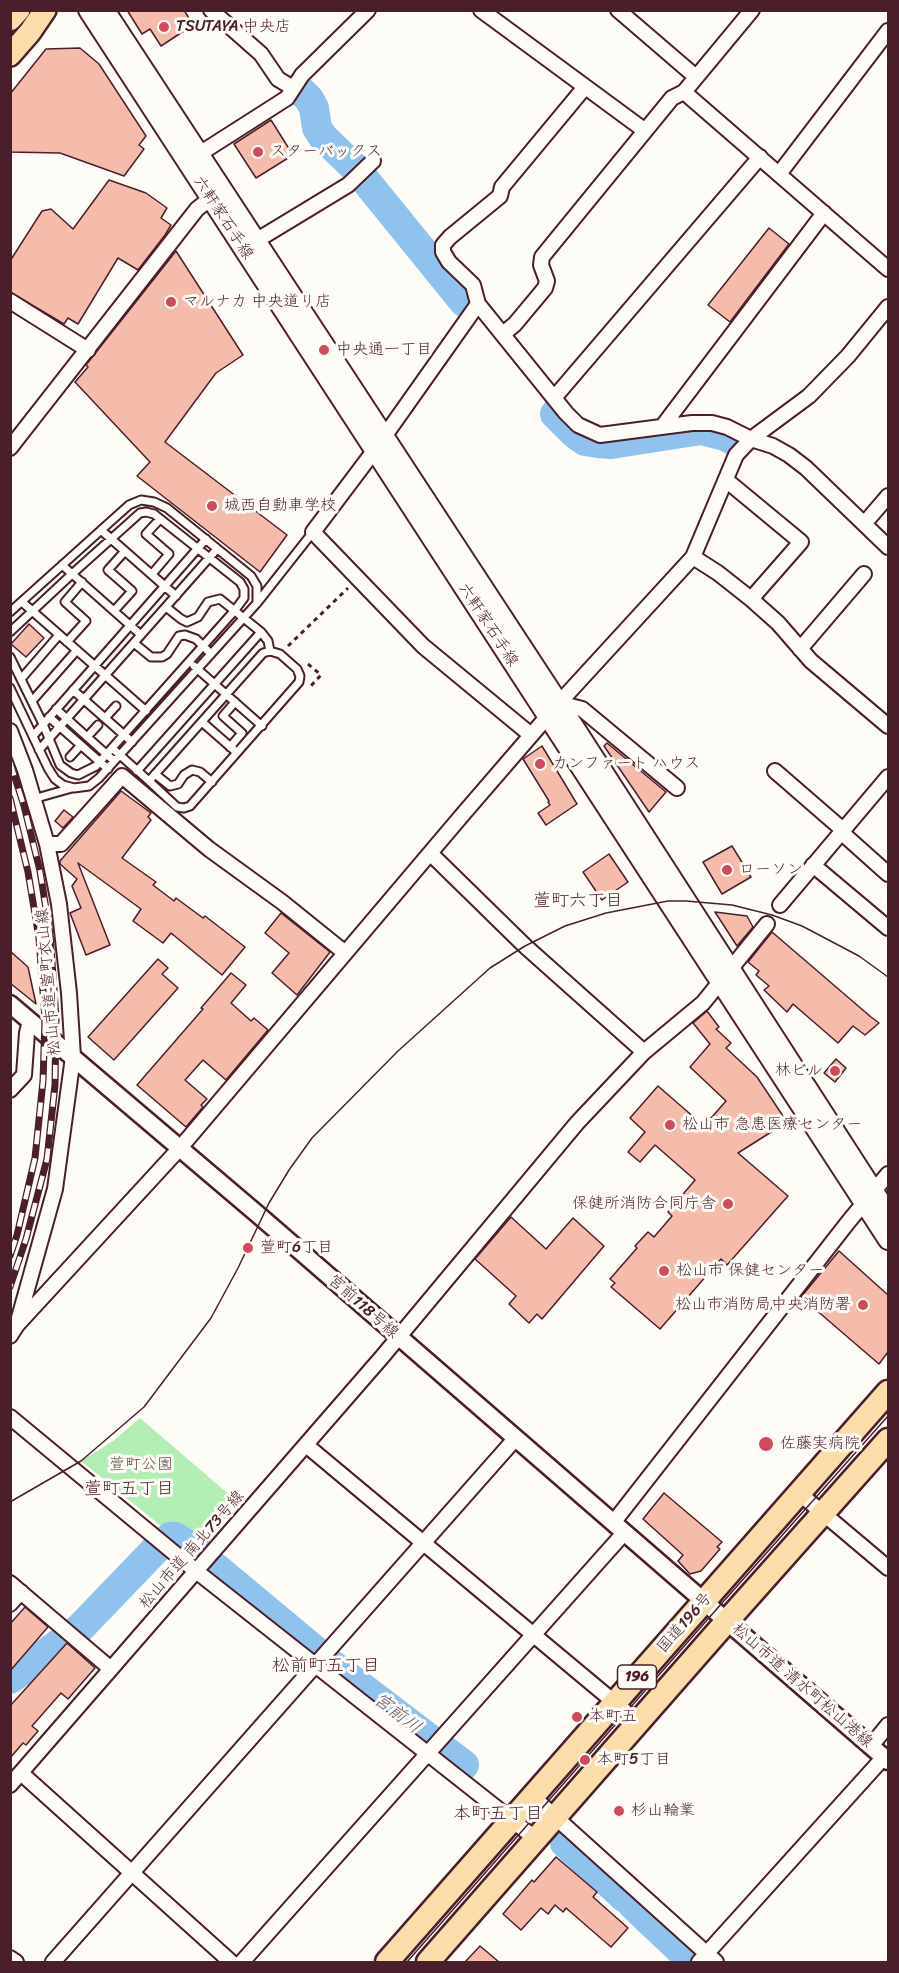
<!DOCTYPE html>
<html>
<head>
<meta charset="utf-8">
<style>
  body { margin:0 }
  #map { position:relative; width:899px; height:1973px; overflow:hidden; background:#fdfcf7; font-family:Sriracha,sans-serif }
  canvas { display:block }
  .frame { position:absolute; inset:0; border:12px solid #4a1f2b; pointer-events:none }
</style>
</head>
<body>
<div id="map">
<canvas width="899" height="1973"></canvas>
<div class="frame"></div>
</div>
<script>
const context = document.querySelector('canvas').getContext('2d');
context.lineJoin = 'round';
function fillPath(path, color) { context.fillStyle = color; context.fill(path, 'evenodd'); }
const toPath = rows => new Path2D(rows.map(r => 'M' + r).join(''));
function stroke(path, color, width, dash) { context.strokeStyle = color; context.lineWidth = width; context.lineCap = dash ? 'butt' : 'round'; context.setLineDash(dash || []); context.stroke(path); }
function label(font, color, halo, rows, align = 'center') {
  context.font = font + ' Sriracha,"Klee One",sans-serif'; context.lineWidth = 6; context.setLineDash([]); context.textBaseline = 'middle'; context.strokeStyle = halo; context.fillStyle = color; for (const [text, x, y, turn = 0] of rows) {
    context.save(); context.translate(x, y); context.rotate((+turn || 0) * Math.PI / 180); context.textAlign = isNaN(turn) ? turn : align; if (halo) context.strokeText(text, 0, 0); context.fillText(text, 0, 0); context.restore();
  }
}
const green = toPath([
  [140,1418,239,1503,201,1545,166,1530,81,1461,113,1441]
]);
const river = toPath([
  [301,91,309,99,314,108,317,128,323,137,354,167],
  [365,180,464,302],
  [555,414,574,433,585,441,598,443,611,444,701,430,725,436,734,441],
  [170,1537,175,1537,200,1553],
  [215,1567,317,1652],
  [79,1629,156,1549],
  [330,1663,464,1765],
  [10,1679,64,1640],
  [565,1843,625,1898],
  [633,1905,690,1959]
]);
const building = toPath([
  [127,10,184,10,193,25,161,46,150,29,142,34,127,10],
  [80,48,99,64,146,136,139,145,144,149,124,176,60,153,10,152,10,94,46,49,80,48],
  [271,120,293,155,256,178,234,144,271,120],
  [109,180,146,193,167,208,161,218,171,225,165,235,138,270,118,258,78,324,68,318,64,324,10,292,10,261,42,211,51,209,73,229,109,180],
  [769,228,789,244,730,322,708,305,769,228],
  [176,251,243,355,216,373,165,442,287,535,260,572,137,476,150,462,75,382,88,367,86,365,176,251],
  [29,624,44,638,26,657,11,644,29,624],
  [607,743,666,792,649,812,604,746,607,743],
  [542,746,577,804,546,825,538,813,550,805,548,802,549,801,523,759,542,746],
  [121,791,151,813,148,817,151,820,122,858,156,882,153,885,174,901,176,898,203,918,205,916,245,947,222,975,171,933,163,943,133,921,141,909,78,863,110,945,86,955,70,913,81,908,72,886,77,879,60,864,60,861,121,791],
  [64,810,73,817,63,828,55,821,64,810],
  [732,846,751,877,722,894,703,862,732,846],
  [609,854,628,882,602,900,583,872,609,854],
  [715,912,747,916,753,927,737,946,715,912],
  [281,913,330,952,297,995,272,973,289,953,265,933,281,913],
  [772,932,871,1017,879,1023,865,1035,853,1026,838,1043,793,1004,787,1012,764,990,769,986,756,975,759,971,748,962,772,932],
  [10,951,28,967,36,1004,10,983,10,951],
  [158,959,168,968,162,974,178,988,114,1060,88,1037,158,959],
  [231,973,246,985,231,1003,251,1021,254,1018,268,1030,226,1080,203,1060,185,1080,207,1099,201,1105,203,1107,186,1127,137,1085,203,1009,201,1008,231,973],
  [707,1011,719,1027,716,1029,731,1043,726,1048,757,1077,787,1122,738,1153,788,1196,727,1265,721,1259,660,1329,611,1287,615,1283,610,1279,637,1248,635,1246,648,1232,654,1237,672,1216,668,1212,695,1180,655,1145,640,1162,628,1152,645,1132,630,1118,658,1086,704,1126,726,1101,690,1067,710,1044,693,1023,707,1011],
  [836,1059,846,1068,835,1082,824,1073,836,1059],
  [511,1217,546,1249,573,1218,604,1246,542,1319,537,1314,529,1323,509,1304,516,1296,475,1259,511,1217],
  [839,1251,888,1295,888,1352,879,1364,801,1297,839,1251],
  [664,1493,722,1542,717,1547,720,1549,701,1571,690,1574,678,1561,683,1555,643,1519,664,1493],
  [25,1607,48,1627,10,1671,10,1624,25,1607],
  [67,1643,95,1668,68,1699,61,1693,32,1726,38,1731,26,1745,23,1743,10,1758,10,1706,67,1643],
  [556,1857,597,1892,593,1897,628,1928,611,1947,566,1908,563,1912,555,1905,548,1914,541,1908,521,1930,503,1914,532,1880,534,1882,556,1857],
  [480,1946,499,1962,465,1962,480,1946]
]);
const path = toPath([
  [288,646,348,588],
  [308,664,321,675,309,688]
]);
const service = toPath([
  [101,530,176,596],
  [62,565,141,635],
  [152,574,169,554,146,534,160,519],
  [22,602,146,711],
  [166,607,181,619,187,622,198,617,208,602,220,599,261,632,268,641,270,651],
  [114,611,132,591,108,570,125,551],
  [10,612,129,505,141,500,154,502,167,508,251,576,257,586,257,603],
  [10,632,72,574,140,513,146,512,154,514,240,582,244,589,244,598,235,610,96,766,78,775,71,773,60,765,43,724,10,657],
  [67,642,86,621,65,602,82,582],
  [134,643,151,657,162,657,167,654,179,636,185,635,196,639,211,654],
  [194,666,262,726],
  [21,679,59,635],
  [10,688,48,768,55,779,63,785,74,788,89,786,99,778,257,603,313,532],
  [73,690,132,742],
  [32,701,77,650],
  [56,709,114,761],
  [49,717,108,769],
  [105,718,116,706],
  [202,722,234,750],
  [33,736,206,539],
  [87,737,98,725],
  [230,747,242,733,223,716,235,702],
  [112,748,149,781,263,653,270,651,280,654,297,669,300,676,299,682,190,806,184,808,177,807,149,781],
  [39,750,217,549],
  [70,757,81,745],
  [137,771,261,632],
  [155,774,170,786,178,784,184,775,192,770,200,772,212,782],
  [33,799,72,788]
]);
const minor = toPath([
  [211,10,261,54,278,79,293,88],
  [481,10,644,130],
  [618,10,696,77],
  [585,87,502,187,500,196,450,237,443,245,443,252,449,262,473,285,478,304,566,413,578,425,600,435,692,423,712,423,727,427,751,439,773,446,789,455,806,468,888,547],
  [684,92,888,269],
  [193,158,287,98,302,75,368,10],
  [779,174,888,31],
  [249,245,348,185,373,161],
  [10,301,88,350],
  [478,304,374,451,313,532,423,646,531,735],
  [503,334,515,324,545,288,547,281,541,265,542,257,672,98,684,92,752,10],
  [554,398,760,157],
  [662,427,824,213],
  [10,448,197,209,216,194],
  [726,480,801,542,751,599],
  [864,524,888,496],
  [693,557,718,573,751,599,778,623,811,661,888,726],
  [800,649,864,574],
  [559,703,582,709,677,788],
  [10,731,25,770,47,844,59,904,69,993,73,1057,55,1189,17,1325,10,1336],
  [775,771,843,830],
  [841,832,888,874],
  [47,844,61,844,122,776,209,849,282,902,344,952],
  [431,854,525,946,644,1052],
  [813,865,888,928],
  [780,905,888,777],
  [10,1090,24,1075,27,1033,30,1021],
  [17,1325,180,1148,464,813,559,703,693,557,736,455,751,439,809,396,848,356,888,307],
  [10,1417,196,1571,536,1839],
  [306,1445,638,1722],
  [799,1493,888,1568],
  [613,1523,849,1221,888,1174],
  [10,1583,111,1669],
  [10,1604,21,1592],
  [871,1746,888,1725],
  [21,1773,231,1962],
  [10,1785,382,1357,577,1123,644,1052,703,1003,767,924],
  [533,1797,716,1962],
  [10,1958,16,1962],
  [53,1962,515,1439],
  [242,1962,624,1533],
  [699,1962,884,1757]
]);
const tertiary = toPath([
  [10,1004,262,1218,888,1761]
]);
const secondary = toPath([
  [88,10,888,1240],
  [105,10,559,703,888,1213]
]);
const primary = toPath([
  [10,20,19,10],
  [10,55,30,32,45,10]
]);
const trunk = toPath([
  [387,1962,888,1392],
  [428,1962,727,1621,888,1440]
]);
const tram = toPath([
  [10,1502,81,1461,144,1407,211,1318,238,1268,269,1203,289,1170,312,1138,398,1051,490,968,525,946,565,926,606,913,668,901,686,901,732,905,772,915,802,926,859,956,888,977],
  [407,1962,715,1611,888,1416]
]);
const rail = toPath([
  [10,762,24,806,40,871,50,934,56,1018,55,1085,47,1159,26,1239,10,1287],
  [10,798,28,872,39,938,45,1019,43,1081,35,1158,17,1235,10,1256]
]);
const markers = [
  [164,27,6,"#d1495b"],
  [258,152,6,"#d1495b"],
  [171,302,6,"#d1495b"],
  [324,350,6,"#d1495b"],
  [212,506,6,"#d1495b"],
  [540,764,6,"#d1495b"],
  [727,870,6,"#d1495b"],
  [835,1071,6,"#d1495b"],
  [670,1125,6,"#d1495b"],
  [728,1204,6,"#d1495b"],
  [248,1248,6,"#d1495b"],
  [664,1271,6,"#d1495b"],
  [863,1305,6,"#d1495b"],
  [766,1444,8,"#d1495b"],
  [577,1717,6,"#d1495b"],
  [585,1760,6,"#d1495b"],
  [619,1811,6,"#d1495b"]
];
const shields = [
  [637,1677,39]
];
const shieldNames = [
  ["196",637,1677]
];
const poiNames = [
  ["TSUTAYA 中央店",176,27],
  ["スターバックス",270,152],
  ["マルナカ 中央道り店",183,302],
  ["中央通一丁目",336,350],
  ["城西自動車学校",224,506],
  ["カンファート ハウス",552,764],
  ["ローソン",739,870],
  ["林ビル",823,1071,"right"],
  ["松山市 急患医療センター",682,1125],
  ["保健所消防合同庁舎",716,1204,"right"],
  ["萱町6丁目",260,1248],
  ["松山市 保健センター",676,1271],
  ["松山市消防局中央消防署",851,1305,"right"],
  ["佐藤実病院",780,1444],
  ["本町五",589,1717],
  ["本町5丁目",597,1760],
  ["杉山輪業",631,1811]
];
const streetNames = [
  ["六軒家石手線",223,218,57],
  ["六軒家石手線",488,625,57],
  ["松山市道 萱町衣山線",49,982,-95],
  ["宮前118号線",363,1307,41],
  ["松山市道 南北73号線",192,1550,-49],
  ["国道196号",685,1623,-49],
  ["松山市道 清水町松山港線",802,1686,41]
];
const parkNames = [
  ["萱町公園",141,1465]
];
const neighbourhoodNames = [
  ["萱町六丁目",578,901],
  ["萱町五丁目",129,1489],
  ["松前町五丁目",326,1666],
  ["本町五丁目",498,1814]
];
const waterNames = [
  ["宮前川",397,1714,37]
];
fillPath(green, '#b2eeb4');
stroke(river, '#8fc2ec', 30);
fillPath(building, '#f5bcac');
stroke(building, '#4a1f2b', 1.5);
stroke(service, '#4a1f2b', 11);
stroke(minor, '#4a1f2b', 18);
stroke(tertiary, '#4a1f2b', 21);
stroke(secondary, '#4a1f2b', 22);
stroke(primary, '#4a1f2b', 26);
stroke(trunk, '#4a1f2b', 27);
stroke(path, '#4a1f2b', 3, [4.5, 4.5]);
stroke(service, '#fdfcf7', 7);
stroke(minor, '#fdfcf7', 14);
stroke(tertiary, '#fdfcf7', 16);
stroke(secondary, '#fdfcf7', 18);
stroke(primary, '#fbddab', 21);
stroke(trunk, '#fbddab', 22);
stroke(tram, '#4a1f2b', 1.5);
stroke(rail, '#4a1f2b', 7);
stroke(rail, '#fdfcf7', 4.5, [14]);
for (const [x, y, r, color] of markers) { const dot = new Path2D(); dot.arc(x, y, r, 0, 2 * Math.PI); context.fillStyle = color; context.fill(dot); stroke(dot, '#fdfcf7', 2); }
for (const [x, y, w] of shields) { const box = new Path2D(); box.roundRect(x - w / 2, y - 12, w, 24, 4.5); context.fillStyle = '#fdfcf7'; context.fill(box); stroke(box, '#4a1f2b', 1.5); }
label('bold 15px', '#4a1f2b', null, shieldNames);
label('16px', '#4a1f2b', '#fdfcf7', poiNames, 'left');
label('16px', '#4a1f2b', '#fdfcf7', streetNames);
label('16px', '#64534d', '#fdfcf7', parkNames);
label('18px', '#4a1f2b', '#fdfcf7', neighbourhoodNames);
label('italic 18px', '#62586f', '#fdfcf7', waterNames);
</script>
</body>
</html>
